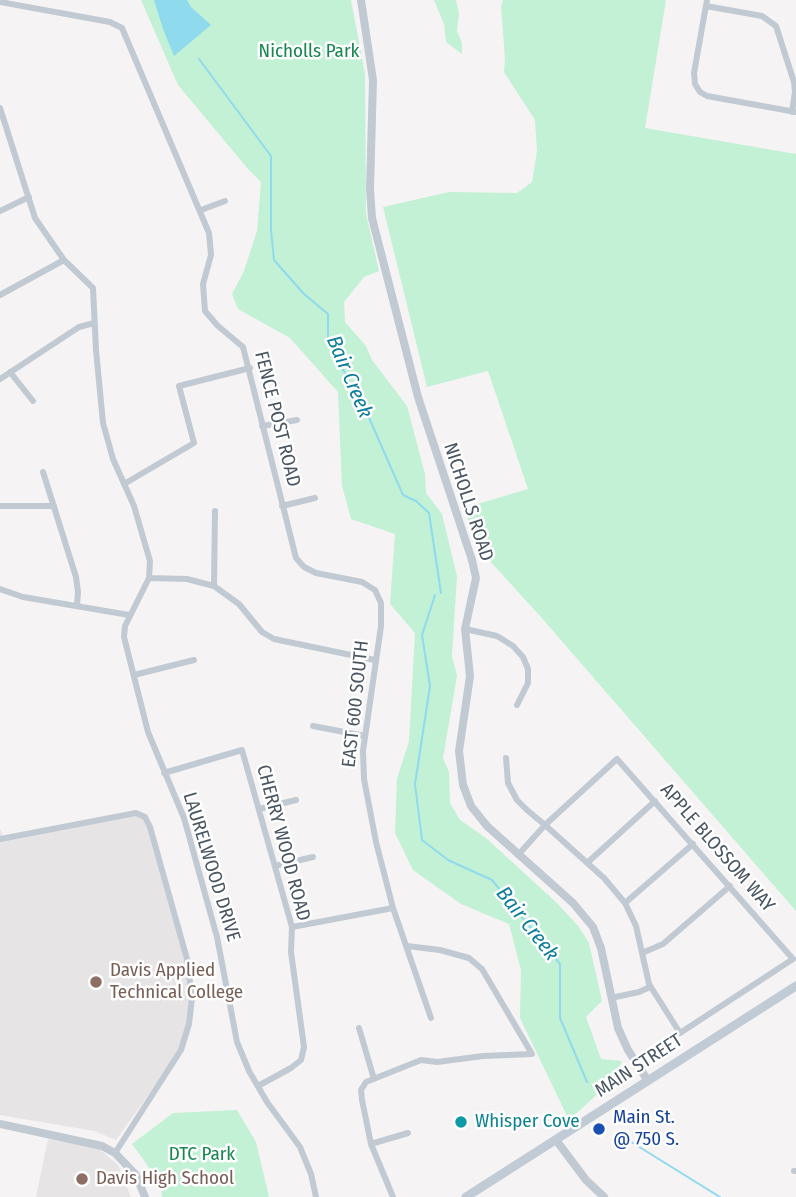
<!DOCTYPE html>
<html>
<head>
<meta charset="utf-8">
<style>
  body { margin:0 }
  canvas { display:block; background:#f5f3f3 }
</style>
</head>
<body>
<canvas width="796" height="1197"></canvas>
<script>
const context = document.querySelector('canvas').getContext('2d');
context.lineJoin = 'round';
function fillPath(path, color) { context.fillStyle = color; context.fill(path, 'evenodd'); }
const toPath = rows => new Path2D(rows.map(r => 'M' + r).join(''));
function stroke(path, color, width, dash) { context.strokeStyle = color; context.lineWidth = width; context.lineCap = dash ? 'butt' : 'round'; context.setLineDash(dash || []); context.stroke(path); }
function label(font, color, halo, rows, align = 'center') {
  context.font = font + ' "Fira Sans Condensed",sans-serif'; context.lineWidth = 5; context.setLineDash([]); context.textBaseline = 'middle'; context.strokeStyle = halo; context.fillStyle = color; for (const [text, x, y, turn = 0] of rows) {
    context.save(); context.translate(x, y); context.rotate((+turn || 0) * Math.PI / 180); context.textAlign = isNaN(turn) ? turn : align; if (halo) context.strokeText(text, 0, 0); context.fillText(text, 0, 0); context.restore();
  }
}
const education = toPath([
  [138,816,146,820,189,970,189,1022,178,1053,116,1140,95,1131,0,1115,0,829,5,840],
  [48,1139,97,1147,118,1165,131,1197,36,1197]
]);
const green = toPath([
  [141,0,351,0,365,74,366,214,379,271,364,277,344,302,345,322,366,346,372,360,407,406,425,474,426,493,442,514,457,576,452,656,457,676,443,758,449,772,450,803,460,820,486,838,558,904,578,926,589,943,602,1001,586,1017,601,1059,622,1061,615,1078,569,1120,520,1018,521,970,509,924,461,904,413,870,395,833,397,779,409,741,415,633,390,604,395,534,351,519,342,486,338,392,290,338,238,309,232,294,244,271,257,231,261,182,248,169,178,85],
  [434,0,456,0,459,13,457,31,462,43,462,54,446,42,444,24],
  [503,0,666,0,645,128,796,154,796,911,540,616,478,548,464,508,528,489,488,371,427,387,383,207,449,192,517,193,532,182,537,151,535,120,504,72,505,59,501,6],
  [237,1110,256,1142,269,1197,162,1197,161,1189,146,1163,132,1144,173,1113]
]);
const water = toPath([
  [154,0,187,0,191,7,211,25,174,56,163,29]
]);
const stream = toPath([
  [199,59,271,156,271,230,274,260,304,294,328,314,328,338,340,364,370,420,403,495,416,501,429,513,441,593],
  [435,595,422,635,430,686,415,784,422,840,448,860,492,880,560,964,560,1018,587,1082],
  [620,1135,720,1197]
]);
const minor = toPath([
  [707,0,694,73,695,84,700,92,707,96,796,112],
  [0,2,110,22,122,28,209,233,211,255,203,284,205,311,218,326,243,347,296,558,304,567,316,573,362,582,375,590,381,603,381,626,363,751,364,779,376,842,393,908,431,1018],
  [706,6,762,16,776,26,794,82,795,92,792,112],
  [0,108,35,218,64,260,93,288,96,350,103,423,113,459,134,506,150,561,149,578,125,626,124,637,148,732,184,818,217,937,237,1042,249,1071,267,1102,300,1147,311,1174,316,1197],
  [201,210,225,201],
  [0,211,29,197],
  [0,295,64,260],
  [10,372,33,401],
  [0,379,79,327,94,323],
  [262,426,297,420],
  [43,472,76,577,78,592,77,606],
  [124,484,194,443,179,386,250,368],
  [0,506,54,506],
  [282,506,315,498],
  [149,578,187,579,214,586,239,604,262,632,274,639,375,660],
  [214,586,215,511],
  [0,589,23,597,129,615],
  [465,629,497,636,513,646,523,657,528,669,528,683,517,705],
  [134,675,194,660],
  [313,726,365,736],
  [506,758,508,783,517,800,527,810,545,825,604,878,625,903,636,926,649,984,680,1033,793,959,617,759,545,825,518,855],
  [164,773,242,750,292,927,291,952,304,1047,301,1060,291,1068,258,1086],
  [259,809,296,800],
  [0,839,136,813,145,817,150,827,187,959,192,998,189,1024,181,1050,115,1153],
  [587,863,655,801],
  [275,866,313,857],
  [625,903,693,844],
  [292,927,393,908],
  [642,953,663,944,730,886],
  [611,998,639,992,650,987],
  [359,1028,374,1079],
  [371,1144,408,1133],
  [794,1171,796,1171],
  [393,1197,371,1144,362,1100,361,1090,366,1082,421,1060,437,1062,483,1056,532,1054,482,969,469,958,440,950,407,946]
]);
const tertiary = toPath([
  [361,0,373,80,370,189,372,218,418,397,472,560,476,578,465,629,470,676,459,751,463,785,471,806,487,826,573,903,593,927,601,948,618,1028,628,1050,648,1081],
  [0,1124,102,1146,115,1153,136,1175,145,1197],
  [556,1140,586,1180,604,1197]
]);
const secondary = toPath([
  [466,1197,796,986]
]);
const markers = [
  [96,982,7,"#8d6e63"],
  [461,1122,7,"#0f9aa8"],
  [599,1129,7,"#1a4fb4"],
  [82,1179,7,"#8d6e63"]
];
const parkNames = [
  ["Nicholls Park",309,52],
  ["DTC Park",202,1155]
];
const streetNames = [
  ["FENCE POST ROAD",277,419,76],
  ["NICHOLLS ROAD",468,502,72],
  ["EAST 600 SOUTH",356,704,-84],
  ["CHERRY WOOD ROAD",283,843,75],
  ["APPLE BLOSSOM WAY",717,848,49],
  ["LAURELWOOD DRIVE",211,867,73],
  ["MAIN STREET",639,1066,-33]
];
const educationNames = [
  ["Davis Applied",110,971],
  ["Technical College",110,993],
  ["Davis High School",96,1179]
];
const transitNames = [
  ["Main St.",613,1118],
  ["@ 750 S.",613,1140]
];
const cultureNames = [
  ["Whisper Cove",475,1122]
];
const waterNames = [
  ["Bair Creek",349,377,67],
  ["Bair Creek",527,924,52]
];
fillPath(education, '#e6e4e5');
fillPath(green, '#c3f1d5');
fillPath(water, '#90daee');
stroke(stream, '#90daee', 2);
stroke(minor, '#c1cad2', 6);
stroke(tertiary, '#c1cad2', 8);
stroke(secondary, '#c1cbd6', 9);
for (const [x, y, r, color] of markers) { const dot = new Path2D(); dot.arc(x, y, r, 0, 2 * Math.PI); context.fillStyle = color; context.fill(dot); stroke(dot, '#fff', 2.5); }
label('19px', '#17864f', '#fff', parkNames);
label('19px', '#4a5661', '#fff', streetNames);
label('19px', '#785e54', '#fff', educationNames, 'left');
label('19px', '#164399', '#fff', transitNames, 'left');
label('19px', '#0d838f', '#fff', cultureNames, 'left');
label('italic 21px', '#0c7c9b', '#fff', waterNames);
</script>
</body>
</html>
